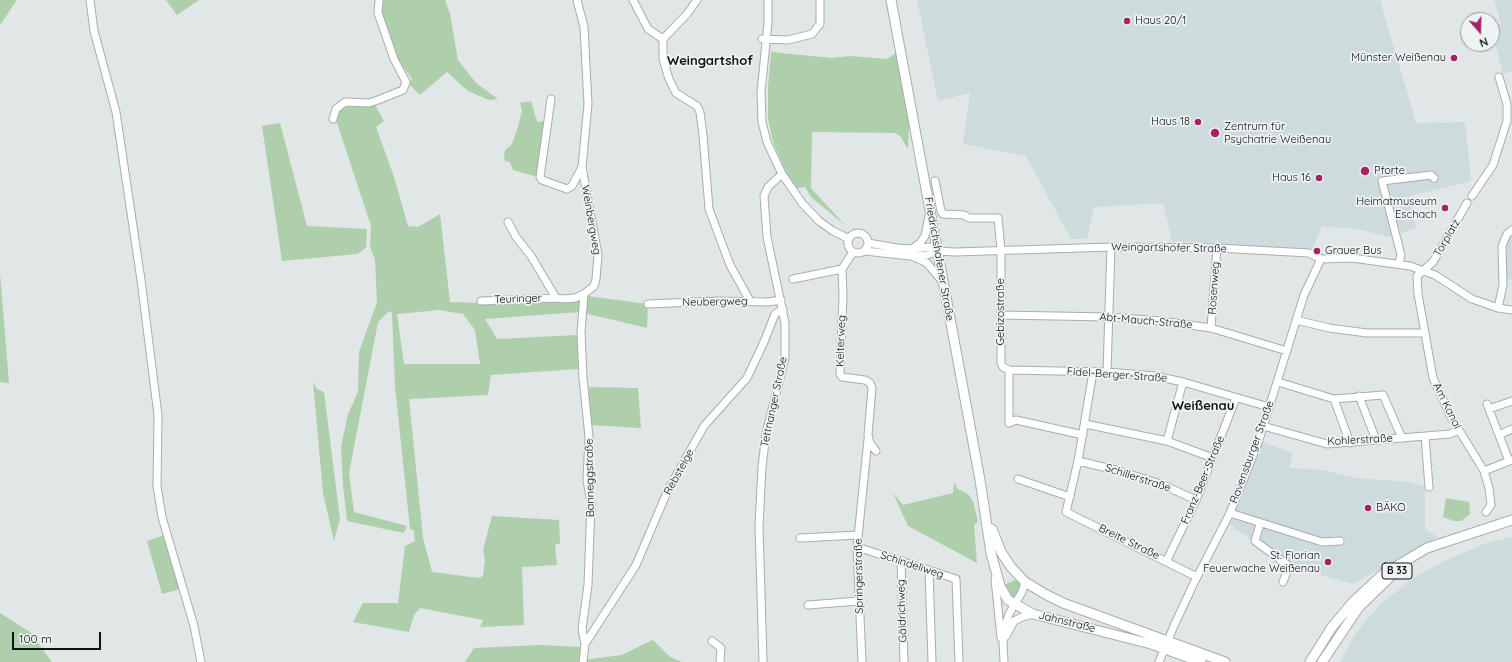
<!DOCTYPE html>
<html>
<head>
<meta charset="utf-8">
<style>
  body { margin:0 }
  #map { position:relative; width:1512px; height:662px; overflow:hidden; background:#e1e6e6; font-family:Quicksand,sans-serif }
  canvas { display:block }
  .north { position:absolute; left:1460px; top:12px; width:40px; height:40px; box-sizing:border-box; background:#eef3f4; border:1px solid #96999a; border-radius:50%; rotate:160deg; font-size:11px; font-weight:700; line-height:16px; text-align:center; color:#111212 }
  .north::after { content:''; display:block; margin:auto; width:14px; height:18px; background:#a91f63; clip-path:polygon(50% 0,100% 100%,50% 72%,0 100%) }
  .scale { position:absolute; left:12px; top:632px; width:89px; height:18px; box-sizing:border-box; border:2px solid #111212; border-top:0; padding-left:5px; font-size:12px; line-height:14px; white-space:nowrap; color:#111212; -webkit-text-stroke:3px #eef3f4; paint-order:stroke }
</style>
</head>
<body>
<div id="map">
<canvas width="1512" height="662"></canvas>
<div class="north">N</div>
<div class="scale">100 m</div>
</div>
<script>
const context = document.querySelector('canvas').getContext('2d');
context.lineJoin = 'round';
function fillPath(path, color) { context.fillStyle = color; context.fill(path, 'evenodd'); }
const toPath = rows => new Path2D(rows.map(r => 'M' + r).join(''));
function stroke(path, color, width, dash) { context.strokeStyle = color; context.lineWidth = width; context.lineCap = dash ? 'butt' : 'round'; context.setLineDash(dash || []); context.stroke(path); }
function label(font, color, halo, rows, align = 'center') {
  context.font = font + ' Quicksand,sans-serif'; context.lineWidth = 3.5; context.setLineDash([]); context.textBaseline = 'middle'; context.strokeStyle = halo; context.fillStyle = color; for (const [text, x, y, turn = 0] of rows) {
    context.save(); context.translate(x, y); context.rotate((+turn || 0) * Math.PI / 180); context.textAlign = isNaN(turn) ? turn : align; if (halo) context.strokeText(text, 0, 0); context.fillText(text, 0, 0); context.restore();
  }
}
const built = toPath([
  [917,0,1380,0,1416,123,1465,122,1471,181,1410,196,1416,228,1388,237,1359,229,1322,226,1312,249,1172,241,1163,203,1094,207,1087,239,1071,239,1026,156,963,144,970,93,938,101],
  [1494,0,1512,0,1512,71,1503,74,1492,32,1492,28,1501,24],
  [1512,231,1512,279,1506,280,1503,247],
  [1263,442,1293,453,1289,468,1324,470,1354,478,1409,482,1425,487,1425,529,1438,537,1353,584,1289,566,1230,525],
  [1512,537,1512,662,1340,662,1351,641,1366,620,1384,601,1412,579,1442,562,1486,543]
]);
const green = toPath([
  [0,0,17,0,0,25],
  [166,0,199,0,177,15],
  [384,0,445,0,450,14,458,60,476,83,498,99,489,100,468,91,447,72,420,95,409,84,412,79,402,65,394,59,380,6],
  [771,52,832,58,849,56,887,59,897,52,909,124,908,149,900,136,895,133,812,132,811,188,845,225,812,198,805,187,797,188,786,172,773,142,768,119,768,87],
  [531,101,537,122,546,121,539,159,538,177,513,170,510,162,505,161,504,157,505,150,512,144,518,127,522,111,520,103],
  [375,105,384,121,376,127,394,177,408,226,418,227,440,214,450,302,481,303,587,296,648,304,647,328,580,312,485,319,497,339,578,335,578,369,491,375,488,395,409,399,423,538,432,572,479,578,483,576,485,559,483,550,492,516,559,520,560,544,555,544,557,565,522,567,524,625,480,627,483,620,420,608,414,615,409,632,353,622,363,603,398,603,405,546,415,541,414,531,410,529,395,386,392,313,389,311,378,322,349,473,354,512,407,526,404,533,347,521,343,485,341,447,348,414,358,392,359,352,377,302,375,260,370,247,371,226,335,117,342,107],
  [439,310,463,314,475,330,480,364,404,364,397,314],
  [280,123,307,226,367,229,366,247,362,251,357,254,282,261,262,126],
  [0,273,9,383,0,382],
  [313,382,317,389,324,392,340,519,334,541,323,493],
  [589,387,638,388,641,428,589,425],
  [954,482,958,489,969,495,973,501,978,522,974,525,977,563,908,526,893,493,903,505,953,493],
  [1446,498,1469,502,1470,514,1461,521,1454,521,1443,517],
  [164,535,182,589,162,594,147,541],
  [1015,580,1020,582,1021,589,1013,600,1004,585],
  [0,613,30,632,52,662,0,662],
  [653,640,670,657,682,662,465,662,474,648,538,645,582,647,583,660,621,655]
]);
const minor = toPath([
  [90,0,94,31,116,112,141,280,158,415,157,486,162,517,194,626,201,662],
  [633,0,648,29,663,39],
  [697,0,687,14,663,39,663,59,669,79,676,93,697,106,700,112,703,135,709,209,730,265,750,301],
  [768,0,768,23,761,92,762,122,767,142,782,174,802,203,819,221,833,231,849,239],
  [762,39,788,40,812,34,820,24,820,0],
  [551,99,540,177,542,180,567,189,572,186,582,167],
  [333,119,336,109,345,102,369,103,378,100,403,90,406,82,394,59,378,13,379,0],
  [935,181,941,211,943,214,964,215,969,218,998,218,1001,250,1001,363,1003,367,1009,370,1107,372,1155,376,1183,382,1269,407],
  [1472,196,1493,165,1507,121,1507,104,1499,77],
  [1467,203,1433,262,1417,276,1418,294,1433,378,1451,417,1484,471,1489,488,1491,505,1486,512],
  [508,222,516,237,531,256,556,298,565,299,575,298,584,294,594,286,596,279,598,255,582,167,588,104,584,27,577,0],
  '848 243a10 10 0 1 1 20 0a10 10 0 1 1-20 0Z',
  [868,243,897,248,911,249,929,247,938,251,955,252,1111,247,1217,248,1309,253,1321,259,1352,258,1410,266,1435,275,1472,299,1498,308,1512,310],
  [913,248,920,243,925,236,929,216],
  [865,251,910,256,927,255,938,251],
  [853,252,842,269,843,295,840,374,842,377,865,380,870,383,872,388,868,435,870,443,876,451],
  [914,257,927,263,942,281],
  [1399,263,1401,255,1382,181,1431,175,1434,178],
  [793,279,842,269],
  [481,301,556,298],
  [648,304,718,301,768,302,781,300],
  [1498,308,1503,285,1502,246,1507,234,1512,230],
  [1001,315,1109,317,1161,321,1211,328,1287,351],
  [1296,320,1329,328,1367,333,1425,333],
  [1211,328,1217,248],
  [1009,370,1009,423,1016,420,1083,435],
  [1093,372,1078,461,1066,512,1197,577],
  [1107,372,1111,247],
  [1278,382,1334,399,1383,395,1402,438],
  [1359,396,1376,440],
  [1334,399,1350,443],
  [1487,404,1509,461],
  [1489,409,1512,401],
  [1085,424,1167,441,1213,458],
  [1263,426,1327,444,1450,434,1458,430],
  [1499,435,1512,429],
  [1425,436,1429,487],
  [1167,441,1183,382],
  [1078,461,1116,470,1161,484,1196,500],
  [1484,471,1512,460],
  [1018,479,1070,497],
  [1230,513,1322,542,1340,541],
  [1260,524,1255,541,1289,566,1283,582],
  [800,538,858,535],
  [857,547,956,579,959,662],
  [901,560,904,662],
  [1167,560,1196,500,1236,398],
  [929,570,932,662],
  [995,579,1001,638],
  [808,605,859,601],
  [1006,636,1014,621,1022,617,1033,614],
  [712,641,721,648,720,662],
  [585,644,636,565,668,490,704,426,747,378,764,342,775,314,783,309],
  [583,662,585,644,582,629,588,585,591,503,587,480,589,437,583,378,581,332,584,294],
  [763,662,759,526,762,467,766,433,785,358,785,323,767,237,764,196,768,187,782,174],
  [862,662,857,547,868,439],
  [1004,662,1003,644,1005,626,1009,614,1022,592,1025,582],
  [1159,662,1173,628,1193,585,1230,513,1259,440,1304,295,1321,259]
]);
const major = toPath([
  [891,0,980,480,991,553,1000,586,1008,600,1033,614,1151,644,1201,662],
  [992,529,1001,552,1011,567,1025,582,1045,594,1063,603,1225,662],
  [1310,662,1332,627,1353,602,1383,574,1427,548,1512,520],
  [1322,662,1359,607,1392,575]
]);
const markers = [
  [1127,21,4,"#a91f63"],
  [1454,58,4,"#a91f63"],
  [1198,122,4,"#a91f63"],
  [1215,133,5,"#a91f63"],
  [1365,171,5,"#a91f63"],
  [1319,178,4,"#a91f63"],
  [1445,208,4,"#a91f63"],
  [1317,251,4,"#a91f63"],
  [1368,508,4,"#a91f63"],
  [1328,562,4,"#a91f63"]
];
const shields = [
  [1397,571,30]
];
const shieldNames = [
  ["B 33",1397,571]
];
const poiNames = [
  ["Haus 20/1",1135,21],
  ["Münster Weißenau",1446,58,"right"],
  ["Haus 18",1190,122,"right"],
  ["Zentrum für",1224,127],
  ["Psychatrie Weißenau",1224,140],
  ["Pforte",1374,171],
  ["Haus 16",1311,178,"right"],
  ["Heimatmuseum",1437,202,"right"],
  ["Eschach",1437,215,"right"],
  ["Grauer Bus",1325,251],
  ["BÄKO",1376,508],
  ["St. Florian",1320,556,"right"],
  ["Feuerwache Weißenau",1320,569,"right"]
];
const streetNames = [
  ["Weinbergweg",591,220,80],
  ["Torplatz",1447,238,-60],
  ["Weingartshofer Straße",1169,248,1],
  ["Friedrichshafener Straße",939,259,80],
  ["Rosenweg",1214,288,-86],
  ["Teuringer",518,299,-2],
  ["Neubergweg",715,302,-1],
  ["Gebizostraße",1001,312,-90],
  ["Abt-Mauch-Straße",1146,321,5],
  ["Kelterweg",841,341,-88],
  ["Fidel-Berger-Straße",1117,375,4],
  ["Tettnanger Straße",774,402,-78],
  ["Am Kanal",1447,406,64],
  ["Kohlerstraße",1360,440,-3],
  ["Ravensburger Straße",1252,452,-70],
  ["Rebsteige",679,472,-61],
  ["Banneggstraße",590,478,-91],
  ["Schillerstraße",1138,478,18],
  ["Franz-Beer-Straße",1203,480,-67],
  ["Breite Straße",1129,542,26],
  ["Schindeliweg",912,565,18],
  ["Springerstraße",859,576,-91],
  ["Gäldrichweg",902,611,-92],
  ["Jahnstraße",1067,622,14]
];
const quarterNames = [
  ["Weingartshof",710,61],
  ["Weißenau",1203,406]
];
fillPath(built, '#cddbdc');
fillPath(green, '#aecfab');
stroke(minor, '#a8adad', 9);
stroke(major, '#a8adad', 11);
stroke(minor, '#fff', 7);
stroke(major, '#fff', 9);
for (const [x, y, r, color] of markers) { const dot = new Path2D(); dot.arc(x, y, r, 0, 2 * Math.PI); context.fillStyle = color; context.fill(dot); stroke(dot, '#eef3f4', 1.5); }
for (const [x, y, w] of shields) { const box = new Path2D(); box.roundRect(x - w / 2, y - 8, w, 16, 3); context.fillStyle = '#eef3f4'; context.fill(box); stroke(box, '#111212', 1); }
label('bold 10px', '#111212', null, shieldNames);
label('11px', '#111212', '#eef3f4', poiNames, 'left');
label('11px', '#111212', '#eef3f4', streetNames);
label('bold 13px', '#111212', '#eef3f4', quarterNames);
</script>
</body>
</html>
